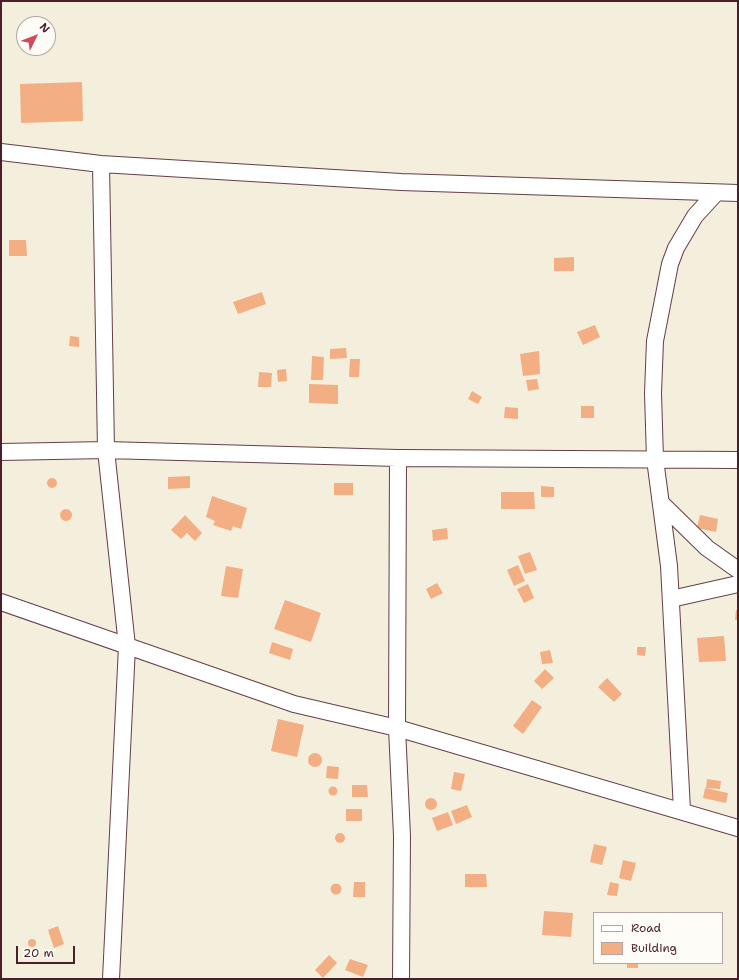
<!DOCTYPE html>
<html>
<head>
<meta charset="utf-8">
<style>
  body { margin:0 }
  #map { position:relative; width:739px; height:980px; overflow:hidden; background:#f4efdc; font-family:"Shantell Sans",sans-serif }
  canvas { display:block }
  .frame { position:absolute; inset:0; border:2px solid #4a1f2b; pointer-events:none }
  .legend { position:absolute; left:593px; top:912px; width:130px; height:52px; box-sizing:border-box; background:#fdfcf7; border:1px solid #b5a4a5; margin:0; padding:5px 7px; list-style:none; font-size:12px; color:#4a1f2b }
  .legend li { display:flex; align-items:center; gap:8px; height:20px }
  .legend b { width:20px; border:1px solid #b5a4a5 }
  .north { position:absolute; left:16px; top:16px; width:40px; height:40px; box-sizing:border-box; background:#fdfcf7; border:1px solid #b5a4a5; border-radius:50%; rotate:47deg; font-size:11px; font-weight:700; line-height:16px; text-align:center; color:#4a1f2b }
  .north::after { content:''; display:block; margin:auto; width:14px; height:18px; background:#d1495b; clip-path:polygon(50% 0,100% 100%,50% 72%,0 100%) }
  .scale { position:absolute; left:16px; top:946px; width:59px; height:18px; box-sizing:border-box; border:2px solid #4a1f2b; border-top:0; padding-left:5px; font-size:12px; line-height:14px; white-space:nowrap; color:#4a1f2b; -webkit-text-stroke:3px #fdfcf7; paint-order:stroke }
</style>
</head>
<body>
<div id="map">
<canvas width="739" height="980"></canvas>
<div class="frame"></div>
<ul class="legend">
<li><b style="height:5px;background:#fff"></b>Road</li>
<li><b style="height:11px;background:#f4ae83"></b>Building</li>
</ul>
<div class="north">N</div>
<div class="scale">20 m</div>
</div>
<script>
const context = document.querySelector('canvas').getContext('2d');
context.lineJoin = 'round';
function fillPath(path, color) { context.fillStyle = color; context.fill(path, 'evenodd'); }
const toPath = rows => new Path2D(rows.map(r => 'M' + r).join(''));
function stroke(path, color, width, dash) { context.strokeStyle = color; context.lineWidth = width; context.lineCap = dash ? 'butt' : 'round'; context.setLineDash(dash || []); context.stroke(path); }
const building = toPath([
  [82,82,83,121,21,123,20,84],
  [9,240,26,240,27,256,9,256],
  [574,257,574,271,554,271,554,258],
  [262,292,266,304,238,314,233,302],
  [595,325,600,337,583,345,577,332],
  [70,336,79,337,79,347,69,346],
  [346,348,347,358,330,359,330,349],
  [539,351,540,374,523,376,520,354],
  [312,356,324,357,323,380,311,380],
  [350,359,360,359,359,377,349,377],
  [286,369,287,381,278,382,277,370],
  [259,372,272,373,271,387,258,387],
  [537,379,539,389,528,391,526,380],
  [309,384,338,385,338,404,309,403],
  [472,391,482,397,478,404,468,399],
  [581,406,594,406,594,418,581,418],
  [505,407,518,408,518,419,504,418],
  [190,476,190,488,168,489,168,477],
  '47 483a5 5 0 1 1 10 0a5 5 0 1 1-10 0Z',
  [334,483,353,483,353,495,334,495],
  [541,486,554,487,554,497,541,497],
  [501,492,534,492,535,509,501,509],
  [212,496,247,508,241,529,233,526,231,531,213,525,215,521,206,517],
  '60 515a6 6 0 1 1 12 0a6 6 0 1 1-12 0Z',
  [185,515,202,533,195,541,187,533,181,539,171,530],
  [700,515,718,519,716,532,697,528],
  [447,528,448,539,433,541,432,530],
  [530,552,537,570,525,574,518,556],
  [518,565,525,581,514,586,507,570],
  [226,566,243,569,238,598,221,596],
  [437,583,443,593,431,599,426,589],
  [528,584,534,598,524,603,517,589],
  [285,600,321,613,311,642,274,629],
  [736,610,738,610,738,620,735,620],
  [724,636,726,661,699,662,697,638],
  [272,642,293,649,290,660,269,653],
  [637,647,646,647,645,656,637,655],
  [550,650,553,663,542,664,540,652],
  [545,669,554,678,542,689,534,681],
  [607,678,622,694,614,702,598,687],
  [532,700,542,707,523,734,513,726],
  [278,719,304,725,297,757,271,751],
  '308 760a7 7 0 1 1 14 0a7 7 0 1 1-14 0Z',
  [327,766,339,767,338,779,326,778],
  [454,772,465,774,461,791,451,789],
  [707,779,721,781,720,789,706,788],
  [352,785,367,785,368,797,352,797],
  '328.5 791a4.5 4.5 0 1 1 9 0a4.5 4.5 0 1 1-9 0Z',
  [705,788,728,793,726,803,703,798],
  '425 804a6 6 0 1 1 12 0a6 6 0 1 1-12 0Z',
  [467,805,472,817,456,824,451,811],
  [346,809,362,809,362,821,346,821],
  [448,812,453,825,437,831,432,818],
  '335 838a5 5 0 1 1 10 0a5 5 0 1 1-10 0Z',
  [594,844,607,847,602,865,590,862],
  [623,860,636,863,631,881,619,878],
  [465,874,486,874,487,887,465,887],
  [354,882,365,882,365,897,353,897],
  [610,882,619,884,617,896,607,895],
  '330.5 889a5.5 5.5 0 1 1 11 0a5.5 5.5 0 1 1-11 0Z',
  [544,911,573,913,571,937,542,935],
  [58,926,64,944,54,948,48,930],
  '28 943a4 4 0 1 1 8 0a4 4 0 1 1-8 0Z',
  [329,955,337,963,323,978,315,970],
  [350,959,368,965,363,977,345,970],
  [627,963,638,963,638,968,627,968]
]);
const minor = toPath([
  [1,152,101,164,401,182,738,193],
  [101,164,106,450,127,646,111,979],
  [1,452,106,450,398,458,738,460],
  [398,458,397,728,402,836,401,979],
  [661,503,707,548,738,570],
  [671,599,738,584],
  [1,602,294,704,397,728,738,828],
  [682,810,669,566,655,459,653,393,655,341,670,264,676,248,695,216,716,193]
]);
fillPath(building, '#f4ae83');
stroke(minor, '#643e46', 18);
stroke(minor, '#fff', 16);
</script>
</body>
</html>
